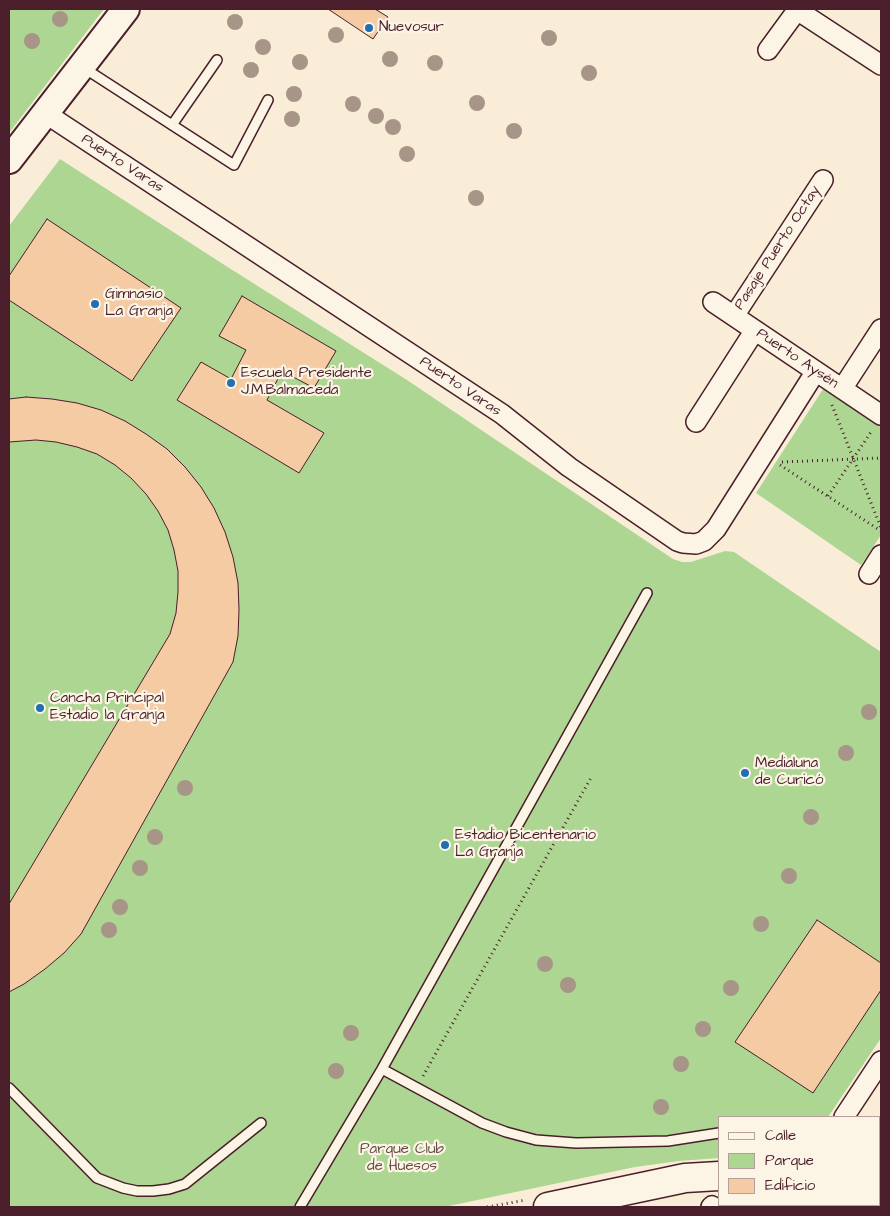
<!DOCTYPE html>
<html>
<head>
<meta charset="utf-8">
<style>
  body { margin:0 }
  #map { position:relative; width:890px; height:1216px; overflow:hidden; background:#faedd8; font-family:"Architects Daughter",sans-serif }
  canvas { display:block }
  .frame { position:absolute; inset:0; border:10px solid #4a1f2b; pointer-events:none }
  .legend { position:absolute; left:718px; top:1116px; width:162px; height:90px; box-sizing:border-box; background:#fcf5e5; border:1px solid #b59f9b; margin:0; padding:6px 9px; list-style:none; font-size:15px; color:#4a1f2b }
  .legend li { display:flex; align-items:center; gap:10px; height:25px }
  .legend b { width:25px; border:1px solid #b59f9b }
</style>
</head>
<body>
<div id="map">
<canvas width="890" height="1216"></canvas>
<div class="frame"></div>
<ul class="legend">
<li><b style="height:6px;background:#fcf5e5"></b>Calle</li>
<li><b style="height:14px;background:#add693"></b>Parque</li>
<li><b style="height:14px;background:#f4cba3"></b>Edificio</li>
</ul>
</div>
<script>
const context = document.querySelector('canvas').getContext('2d');
context.lineJoin = 'round';
function fillPath(path, color) { context.fillStyle = color; context.fill(path, 'evenodd'); }
const toPath = rows => new Path2D(rows.map(r => 'M' + r).join(''));
function stroke(path, color, width, dash) { context.strokeStyle = color; context.lineWidth = width; context.lineCap = dash ? 'butt' : 'round'; context.setLineDash(dash || []); context.stroke(path); }
function label(font, color, halo, rows, align = 'center') {
  context.font = font + ' "Architects Daughter",sans-serif'; context.lineWidth = 4.5; context.setLineDash([]); context.textBaseline = 'middle'; context.strokeStyle = halo; context.fillStyle = color; for (const [text, x, y, turn = 0] of rows) {
    context.save(); context.translate(x, y); context.rotate((+turn || 0) * Math.PI / 180); context.textAlign = isNaN(turn) ? turn : align; if (halo) context.strokeText(text, 0, 0); context.fillText(text, 0, 0); context.restore();
  }
}
const green = toPath([
  [9,9,104,9,9,133],
  [60,159,226,266,407,380,673,559,682,562,691,562,725,551,734,552,881,652,881,1038,828,1117,719,1117,719,1158,679,1161,635,1167,444,1207,9,1207,9,226],
  [825,386,881,424,881,535,861,565,756,493]
]);
const building = toPath([
  [328,9,375,9,388,17,373,39,328,9],
  [47,219,181,308,132,381,9,300,9,276,47,219],
  [242,296,336,351,314,388,282,371,267,400,324,433,299,473,177,400,201,362,231,379,246,350,219,336,242,296],
  [26,397,52,399,77,403,101,410,125,421,146,434,167,449,185,467,201,487,214,508,225,532,233,557,238,583,239,610,238,636,233,662,81,934,64,953,45,969,24,984,9,992,9,904,170,634,176,613,178,592,178,571,174,550,168,530,158,511,146,494,131,478,115,465,97,454,77,447,56,442,36,440,9,442,9,399,26,397],
  [817,920,881,963,881,990,813,1093,735,1042,817,920]
]);
const path = toPath([
  [832,405,881,528],
  [782,462,881,458],
  [780,465,881,531],
  [828,496,871,432],
  [423,1076,592,776],
  [487,1207,526,1200],
  [807,1207,809,1205]
]);
const service = toPath([
  [84,68,234,165,268,100],
  [172,125,217,60],
  [382,1069,482,1123,506,1132,536,1140,576,1143,668,1141,719,1133],
  [9,1088,97,1178,123,1188,137,1191,153,1191,169,1189,185,1184,261,1123],
  [300,1207,382,1069,647,593]
]);
const minor = toPath([
  [797,10,881,65],
  [768,50,798,9],
  [45,113,502,414,569,467,677,541,683,543,696,544,704,541,716,529,816,371],
  [713,302,881,415],
  [734,316,823,180],
  [842,389,881,329],
  [696,422,755,330],
  [869,574,881,555],
  [844,1117,881,1061],
  [711,1207,712,1206,714,1207]
]);
const secondary = toPath([
  [9,160,126,9]
]);
const primary = toPath([
  [879,1187,881,1187],
  [548,1207,685,1178,719,1176]
]);
const trees = [
  [60,19],
  [235,22],
  [336,35],
  [549,38],
  [32,41],
  [263,47],
  [390,59],
  [300,62],
  [435,63],
  [251,70],
  [589,73],
  [294,94],
  [477,103],
  [353,104],
  [376,116],
  [292,119],
  [393,127],
  [514,131],
  [407,154],
  [476,198],
  [869,712],
  [846,753],
  [185,788],
  [811,817],
  [155,837],
  [140,868],
  [789,876],
  [120,907],
  [761,924],
  [109,930],
  [545,964],
  [568,985],
  [731,988],
  [703,1029],
  [351,1033],
  [681,1064],
  [336,1071],
  [661,1107]
];
const markers = [
  [369,28,5,"#1f6fb2"],
  [95,304,5,"#1f6fb2"],
  [231,383,5,"#1f6fb2"],
  [40,708,5,"#1f6fb2"],
  [745,773,5,"#1f6fb2"],
  [445,845,5,"#1f6fb2"]
];
const poiNames = [
  ["Nuevosur",379,28],
  ["Gimnasio",105,295],
  ["La Granja",105,312],
  ["Escuela Presidente",241,374],
  ["J.M.Balmaceda",241,391],
  ["Cancha Principal",50,699],
  ["Estadio la Granja",50,716],
  ["Medialuna",755,764],
  ["de Curicó",755,781],
  ["Estadio Bicentenario",455,836],
  ["La Granja",455,853]
];
const streetNames = [
  ["Puerto Varas",122,164,33],
  ["Pasaje Puerto Octay",778,248,-57],
  ["Puerto Aysén",797,359,34],
  ["Puerto Varas",460,387,34]
];
const parkNames = [
  ["Parque Club",402,1150],
  ["de Huesos",402,1167]
];
fillPath(green, '#add693');
fillPath(building, '#f4cba3');
stroke(building, '#4a1f2b', 1);
stroke(service, '#4a1f2b', 12);
stroke(minor, '#4a1f2b', 22);
stroke(secondary, '#4a1f2b', 30);
stroke(primary, '#4a1f2b', 31);
stroke(path, '#4a1f2b', 3, [1, 4]);
stroke(service, '#fcf5e5', 9);
stroke(minor, '#fcf5e5', 19);
stroke(secondary, '#fcf5e5', 26);
stroke(primary, '#fcf5e5', 28);
context.fillStyle = '#a79587';
for (const [x, y] of trees) { context.beginPath(); context.arc(x, y, 8, 0, 2 * Math.PI); context.fill(); }
for (const [x, y, r, color] of markers) { const dot = new Path2D(); dot.arc(x, y, r, 0, 2 * Math.PI); context.fillStyle = color; context.fill(dot); stroke(dot, '#fcf5e5', 2); }
label('15px', '#4a1f2b', '#fcf5e5', poiNames, 'left');
label('15px', '#4a1f2b', '#fcf5e5', streetNames);
label('15px', '#634d45', '#fcf5e5', parkNames);
</script>
</body>
</html>
